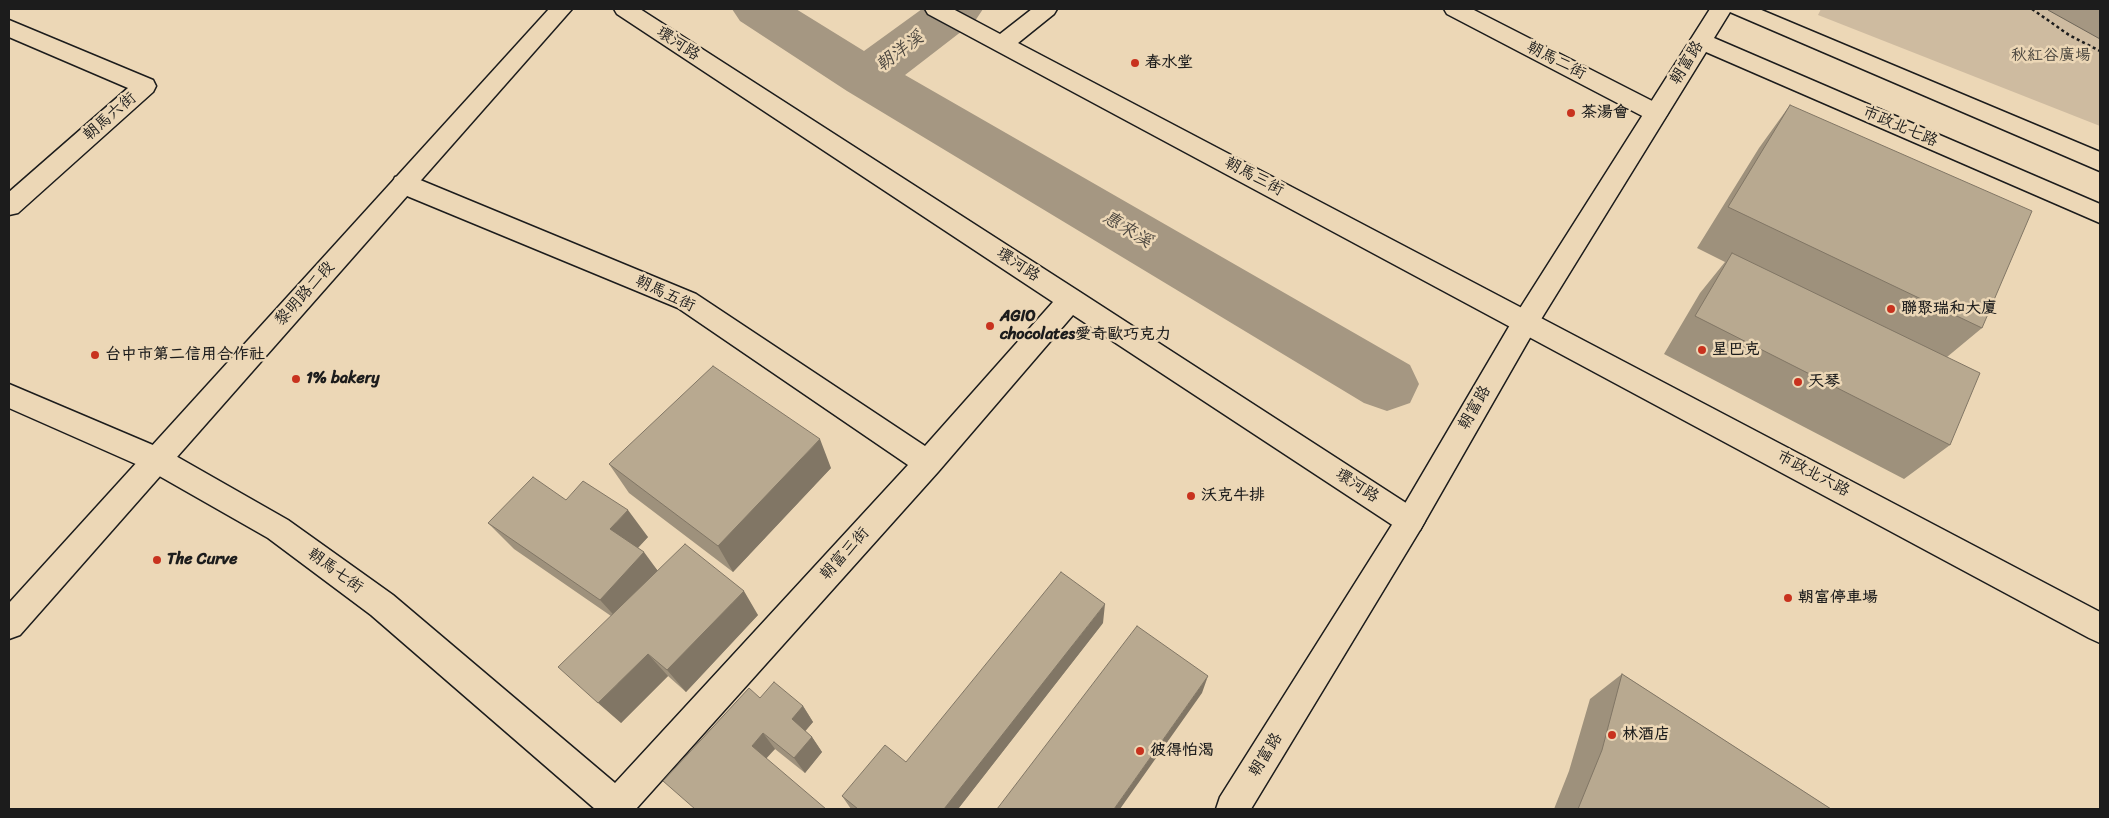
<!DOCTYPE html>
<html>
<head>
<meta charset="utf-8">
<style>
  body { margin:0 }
  #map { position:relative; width:2109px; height:818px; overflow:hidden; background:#ecd7b6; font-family:Sriracha,sans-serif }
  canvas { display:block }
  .frame { position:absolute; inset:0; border:10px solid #1c1c1c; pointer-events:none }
</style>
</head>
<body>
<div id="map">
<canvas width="2109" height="818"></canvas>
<div class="frame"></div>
</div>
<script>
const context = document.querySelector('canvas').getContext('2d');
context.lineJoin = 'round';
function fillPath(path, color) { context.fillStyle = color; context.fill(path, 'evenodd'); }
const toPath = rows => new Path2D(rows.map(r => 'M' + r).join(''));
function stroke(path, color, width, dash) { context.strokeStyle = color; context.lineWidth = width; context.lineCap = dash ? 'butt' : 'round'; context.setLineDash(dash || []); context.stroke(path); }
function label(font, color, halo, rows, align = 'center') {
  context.font = font + ' Sriracha,"LXGW WenKai TC",sans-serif'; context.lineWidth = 5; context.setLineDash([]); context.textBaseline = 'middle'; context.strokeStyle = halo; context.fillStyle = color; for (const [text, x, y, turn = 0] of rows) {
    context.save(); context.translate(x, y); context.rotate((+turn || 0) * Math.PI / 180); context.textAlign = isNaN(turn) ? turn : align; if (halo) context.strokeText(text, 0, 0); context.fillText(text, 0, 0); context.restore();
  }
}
const green = toPath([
  [1821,9,2100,9,2100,126,1818,15]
]);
const water = toPath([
  [2047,9,2100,9,2100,39,2048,10,2047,9]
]);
const river = toPath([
  [732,9,796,9,864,51,922,9,983,9,975,21,905,75,1410,365,1419,384,1410,403,1387,411,1364,403,847,91,740,21,732,9]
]);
const path = toPath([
  [2032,9,2069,35,2100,51]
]);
const minor = toPath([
  [614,9,640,9,1080,292,1420,512,1425,521,1420,530,1410,534,1400,530,1073,315,938,472,636,809,595,809,371,615,268,538,147,469,9,408,9,384,167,451,288,520,393,595,615,783,908,465,678,308,395,191,392,184,395,177,404,175,413,177,696,294,925,446,1053,302,617,14,614,9],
  [925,9,953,9,1000,34,1032,9,1057,9,1054,14,1018,43,2100,612,2100,643,2089,638,928,14,925,9],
  [1444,9,1472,9,1664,107,1668,113,1664,119,1656,121,1648,119,1447,14,1444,9],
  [9,20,153,80,156,86,153,92,18,213,9,215,9,192,128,88,9,37,9,20]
]);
const tertiary = toPath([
  [1710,9,1759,9,2100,152,2100,171,1730,12,1714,38,2100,204,2100,223,1706,52,1535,329,1420,530,1251,809,1216,809,1220,797,1400,512,1517,313,1710,9]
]);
const secondary = toPath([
  [549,9,572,9,20,635,9,639,9,603,549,9]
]);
const wall = toPath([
  [1790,105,1982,328,1947,357,1950,445,1904,479,1664,354,1700,293,1725,262,1697,248,1759,148],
  [609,464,831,468,733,572,629,493],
  [566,500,648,537,638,548,658,571,758,615,686,692,668,676,621,723,611,616,514,549,488,523],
  [1103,623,958,809,851,809,842,796,906,762],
  [1622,674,1831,809,1554,809,1569,771,1590,699],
  [760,698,803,706,813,722,805,731,812,737,822,752,805,773,775,749,695,809]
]);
const shadedWall = toPath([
  [820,439,831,468,733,572,718,546],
  [628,510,648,537,630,556,610,529],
  [644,552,663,578,622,624,600,600],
  [744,591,758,615,686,692,667,670],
  [1105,604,1103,623,958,809,944,809],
  [648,654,668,676,621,723,598,703],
  [1208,676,1202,693,1120,809,1114,809],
  [803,706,813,722,802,735,792,719],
  [763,733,775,749,764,761,752,746],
  [812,737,822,752,805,773,794,758]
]);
const building = toPath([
  [1790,105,2032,211,1982,328,1728,207,1790,105],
  [1732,253,1980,373,1950,445,1695,316,1732,253],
  [713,366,820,439,718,546,609,464,713,366],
  [533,477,566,500,583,481,628,510,610,529,644,552,600,600,488,523,533,477],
  [685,544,744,591,667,670,648,654,598,703,558,667,685,544],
  [1061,572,1105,604,944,809,858,809,842,796,885,745,906,762,1061,572],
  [1137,626,1208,676,1114,809,997,809,1137,626],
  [1622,674,1831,809,1578,809,1602,750,1622,674],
  [774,682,803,706,792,719,812,737,794,758,763,733,752,746,826,809,695,809,663,781,749,688,760,698,774,682]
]);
const markers = [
  [1135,63,5,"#c8321e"],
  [1571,113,5,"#c8321e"],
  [1891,309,5,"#c8321e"],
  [990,326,5,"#c8321e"],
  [1702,350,5,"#c8321e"],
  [95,355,5,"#c8321e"],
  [296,379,5,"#c8321e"],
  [1798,382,5,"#c8321e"],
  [1191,496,5,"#c8321e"],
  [157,560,5,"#c8321e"],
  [1788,598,5,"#c8321e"],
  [1612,735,5,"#c8321e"],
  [1140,751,5,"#c8321e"]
];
const streetNames = [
  ["環河路",678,44,33],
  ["朝馬二街",1556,61,27],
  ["朝富路",1687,63,-58],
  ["朝馬六街",110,117,-41],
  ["市政北七路",1900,127,23],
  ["朝馬三街",1254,177,28],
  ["環河路",1018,265,33],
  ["黎明路二段",305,294,-48],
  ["朝馬五街",665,294,25],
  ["朝富路",1475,408,-60],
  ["市政北六路",1813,474,28],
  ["環河路",1357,486,33],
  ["朝富三街",845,554,-48],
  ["朝馬七街",335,571,36],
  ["朝富路",1266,755,-58]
];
const parkNames = [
  ["秋紅谷廣場",2051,56]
];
const poiNames = [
  ["春水堂",1145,63],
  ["茶湯會",1581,113],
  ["聯聚瑞和大廈",1901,309],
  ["AGIO",1000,317],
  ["chocolates愛奇歐巧克力",1000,335],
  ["星巴克",1712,350],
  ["台中市第二信用合作社",105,355],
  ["1% bakery",306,379],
  ["天琴",1808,382],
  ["沃克牛排",1201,496],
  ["The Curve",167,560],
  ["朝富停車場",1798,598],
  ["林酒店",1622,735],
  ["彼得怕渴",1150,751]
];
const waterNames = [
  ["朝洋溪",900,52,-37],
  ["惠來溪",1127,230,31]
];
fillPath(green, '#cebba0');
fillPath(water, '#a59782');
stroke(water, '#6e6659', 1);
fillPath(river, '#a59782');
stroke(minor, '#1c1c1c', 3);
stroke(tertiary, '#1c1c1c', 3);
stroke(secondary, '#1c1c1c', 3);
stroke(path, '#1c1c1c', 2.5, [3, 3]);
fillPath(minor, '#ecd7b6');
fillPath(tertiary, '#ecd7b6');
fillPath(secondary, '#ecd7b6');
fillPath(wall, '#9e917c');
fillPath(shadedWall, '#817665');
fillPath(building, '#b8a990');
stroke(building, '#817665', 1);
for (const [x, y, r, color] of markers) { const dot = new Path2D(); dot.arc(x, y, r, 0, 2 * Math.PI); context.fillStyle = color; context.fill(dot); stroke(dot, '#ecd7b6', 2); }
label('16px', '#1c1c1c', '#ecd7b6', streetNames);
label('16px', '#48443d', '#ecd7b6', parkNames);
label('bold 16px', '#1c1c1c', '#ecd7b6', poiNames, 'left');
label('italic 18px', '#4c4740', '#ecd7b6', waterNames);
</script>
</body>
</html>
